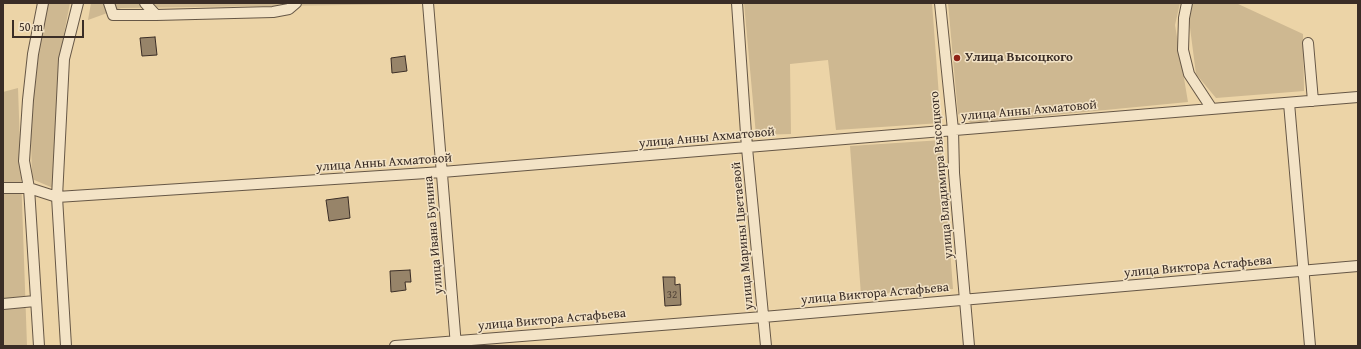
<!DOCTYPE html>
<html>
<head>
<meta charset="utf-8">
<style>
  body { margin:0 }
  #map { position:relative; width:1361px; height:349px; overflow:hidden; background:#ecd4a7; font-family:"Gentium Book Plus",serif }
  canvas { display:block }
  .frame { position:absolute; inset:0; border:4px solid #3a2d26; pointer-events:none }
  .scale { position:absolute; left:12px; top:20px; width:72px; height:18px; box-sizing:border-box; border:2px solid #3a2d26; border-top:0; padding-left:5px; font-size:12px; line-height:14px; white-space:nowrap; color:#3a2d26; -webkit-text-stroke:3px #f3e3c6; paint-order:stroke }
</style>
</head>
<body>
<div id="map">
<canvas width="1361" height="349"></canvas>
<div class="frame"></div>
<div class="scale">50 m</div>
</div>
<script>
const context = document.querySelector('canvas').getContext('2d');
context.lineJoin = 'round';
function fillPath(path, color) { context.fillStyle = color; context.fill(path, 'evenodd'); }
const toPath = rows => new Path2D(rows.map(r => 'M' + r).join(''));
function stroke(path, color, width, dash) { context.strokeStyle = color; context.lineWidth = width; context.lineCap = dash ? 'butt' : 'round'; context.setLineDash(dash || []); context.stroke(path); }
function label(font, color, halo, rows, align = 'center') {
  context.font = font + ' "Gentium Book Plus",serif'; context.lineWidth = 3; context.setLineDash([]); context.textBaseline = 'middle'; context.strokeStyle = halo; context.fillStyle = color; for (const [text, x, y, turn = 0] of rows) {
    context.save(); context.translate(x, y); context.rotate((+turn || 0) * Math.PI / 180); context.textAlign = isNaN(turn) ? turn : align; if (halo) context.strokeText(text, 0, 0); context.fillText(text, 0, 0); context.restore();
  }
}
const green = toPath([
  [46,3,70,3,61,49,53,188,32,179,30,98],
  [91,3,420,3,420,4,121,8,88,20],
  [744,3,932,3,941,123,836,130,828,60,790,64,791,134,756,135],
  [948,3,1180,3,1175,25,1188,102,971,123,958,114],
  [1192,3,1236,3,1303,34,1304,91,1216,98,1196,74,1189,20],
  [18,88,27,346,3,346,3,92],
  [942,140,953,289,861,295,850,146]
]);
const building = toPath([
  [155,37,157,55,142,56,140,38,155,37],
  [405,56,407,71,392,73,391,58,405,56],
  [348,197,350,218,329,221,326,200,348,197],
  [410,270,411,282,405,282,406,290,391,292,390,271,410,270],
  [663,277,675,277,675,285,680,284,681,305,665,306,663,277]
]);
const minor = toPath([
  [109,3,113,15,156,15],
  [145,3,156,15,273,12,289,9,296,3],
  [428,3,456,346],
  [737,3,747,148,766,346],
  [940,3,953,130,954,173,969,346],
  [1187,3,1184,18,1183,50,1189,74,1212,109],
  [1308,43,1313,101],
  [1289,103,1310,346],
  [3,188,29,188,57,197,442,172,1358,97],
  [3,304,35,301],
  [39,346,29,188,24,161,28,100,33,54,43,3],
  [66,346,57,197,64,59,78,3],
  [395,346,763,317,1358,266]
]);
const markers = [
  [957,58,4,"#8f2418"]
];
const numberNames = [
  ["32",672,295]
];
const poiNames = [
  ["Улица Высоцкого",965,58]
];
const streetNames = [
  ["улица Анны Ахматовой",1029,111,-5],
  ["улица Анны Ахматовой",707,138,-5],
  ["улица Анны Ахматовой",384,163,-4],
  ["улица Владимира Высоцкого",942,175,-95],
  ["улица Ивана Бунина",434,235,-95],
  ["улица Марины Цветаевой",743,236,-95],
  ["улица Виктора Астафьева",1198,267,-5],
  ["улица Виктора Астафьева",875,294,-5],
  ["улица Виктора Астафьева",552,320,-5]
];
fillPath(green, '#ceb891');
fillPath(building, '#978469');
stroke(building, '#3a2d26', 1);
stroke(minor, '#665746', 12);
stroke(minor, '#f3e3c6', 10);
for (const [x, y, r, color] of markers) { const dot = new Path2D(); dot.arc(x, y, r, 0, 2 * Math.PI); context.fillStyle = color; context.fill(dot); stroke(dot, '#f3e3c6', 1.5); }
label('11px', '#514337', null, numberNames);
label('bold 13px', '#3a2d26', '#f3e3c6', poiNames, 'left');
label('13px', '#3a2d26', '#f3e3c6', streetNames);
</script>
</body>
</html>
